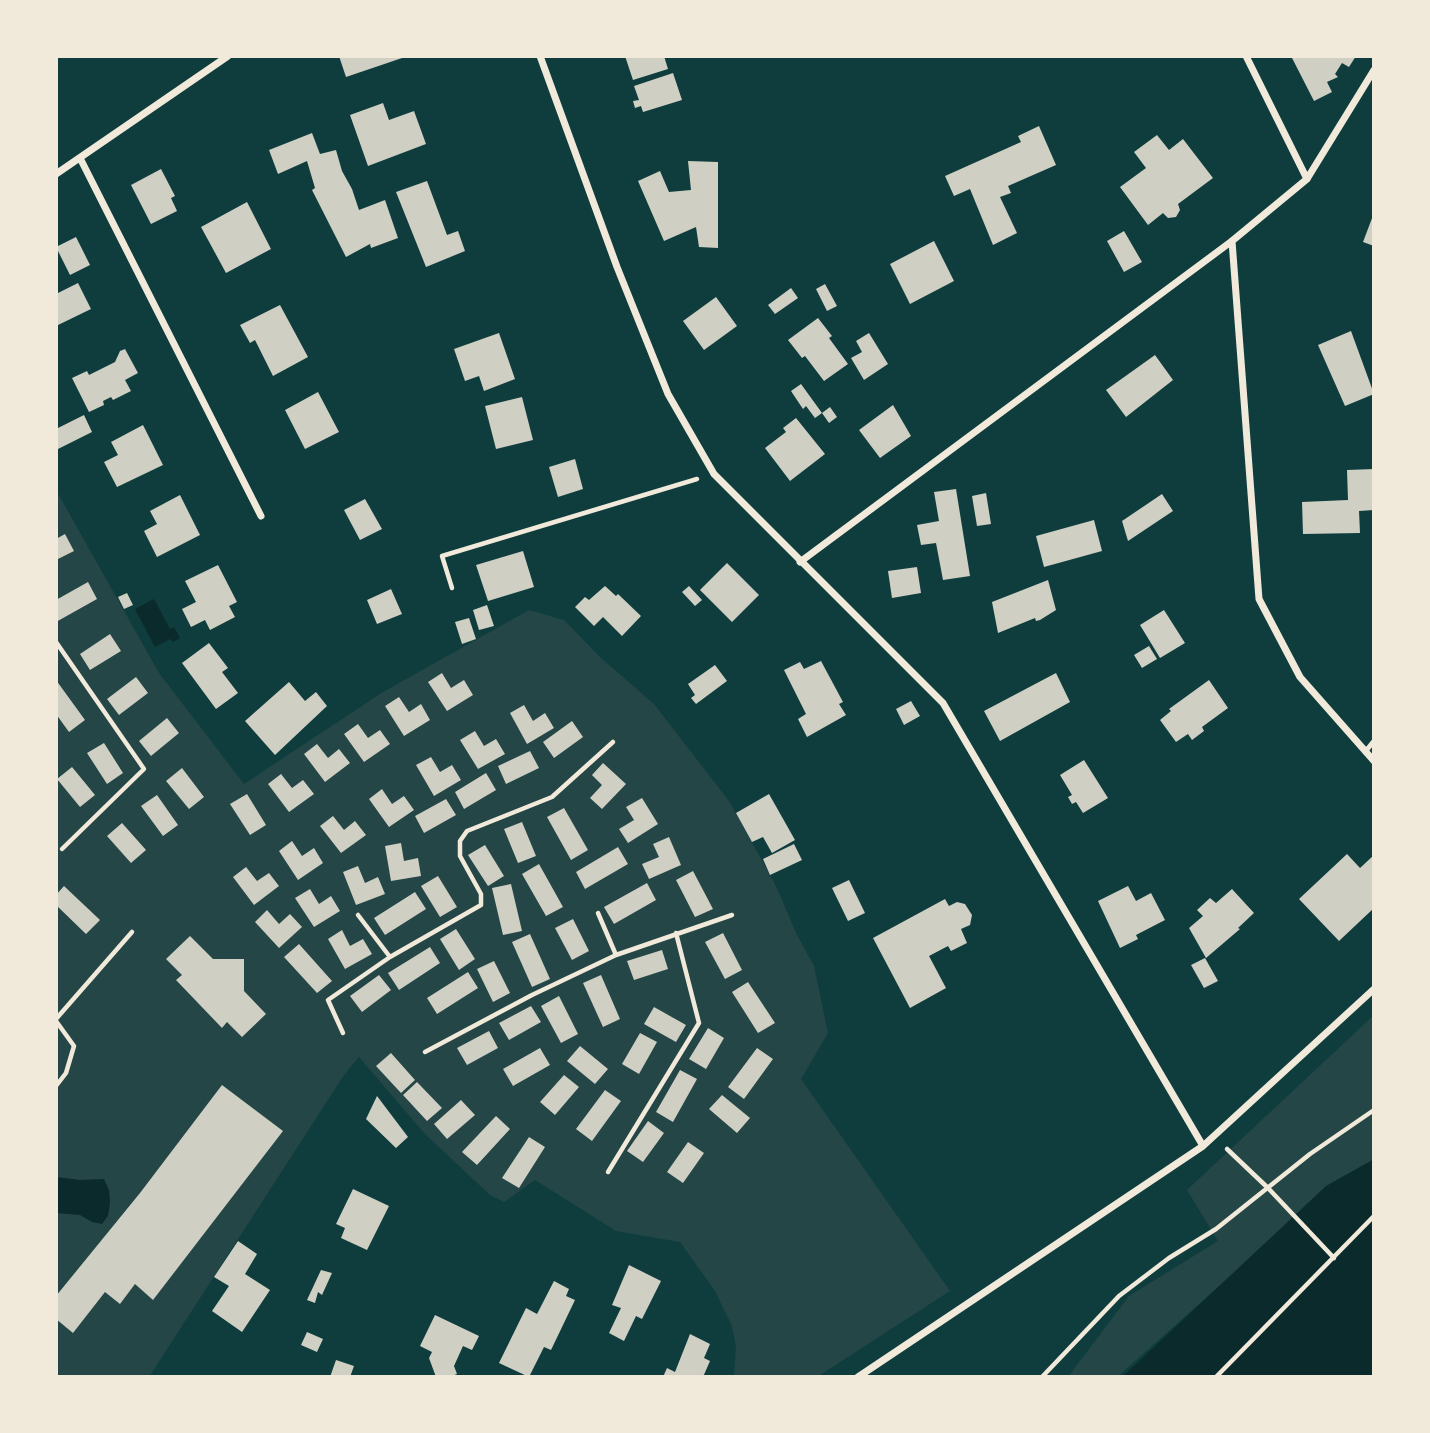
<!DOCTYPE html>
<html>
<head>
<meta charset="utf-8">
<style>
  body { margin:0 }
  #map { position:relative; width:1430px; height:1433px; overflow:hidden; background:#0f3d3e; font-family:Barlow,sans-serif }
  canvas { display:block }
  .frame { position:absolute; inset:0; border:58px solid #f1e9da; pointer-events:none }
</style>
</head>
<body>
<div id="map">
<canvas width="1430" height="1433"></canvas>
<div class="frame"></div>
</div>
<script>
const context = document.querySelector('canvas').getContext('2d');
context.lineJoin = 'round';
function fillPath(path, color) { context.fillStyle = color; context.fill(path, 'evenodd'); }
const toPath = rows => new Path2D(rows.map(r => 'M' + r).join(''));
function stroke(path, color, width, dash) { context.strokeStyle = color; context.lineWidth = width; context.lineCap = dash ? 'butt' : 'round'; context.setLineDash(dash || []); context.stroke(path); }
const green = toPath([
  [56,490,159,673,244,784,383,692,529,610,564,620,601,658,654,704,729,801,776,886,796,933,814,966,828,1033,801,1079,950,1291,817,1377,734,1377,736,1347,732,1326,715,1291,680,1242,616,1231,535,1180,504,1202,490,1195,425,1134,359,1057,344,1075,149,1377,56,1377],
  [1374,1015,1374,1164,1246,1262,1117,1377,1068,1377,1129,1296,1218,1241,1187,1190]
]);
const water = toPath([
  [154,599,170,629,174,627,180,638,173,642,170,639,155,647,135,609],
  [1374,1159,1374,1377,1122,1377,1326,1186],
  [56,1177,80,1180,104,1179,109,1190,110,1203,108,1216,102,1224,92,1222,80,1215,56,1213]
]);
const building = toPath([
  [339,56,408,56,346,77],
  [625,56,664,56,668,69,633,80],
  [1291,56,1322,58,1356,56,1349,67,1342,63,1335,74,1338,77,1327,82,1332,92,1314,101],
  [673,73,682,100,643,112,641,106,635,108,633,101,639,100,634,86],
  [383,103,389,120,414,111,426,144,368,166,350,115],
  [1039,126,1056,165,1008,186,1011,193,1000,197,1017,233,993,245,970,189,954,196,945,176,1021,142,1018,136],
  [312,133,320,154,336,150,342,171,352,189,359,210,385,200,398,238,371,248,370,244,346,257,312,190,315,188,307,161,278,174,269,150],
  [1157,135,1169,150,1183,139,1213,178,1178,204,1180,210,1176,217,1168,218,1163,213,1148,225,1120,187,1146,168,1134,152],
  [688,161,718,162,718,248,699,247,696,227,664,241,638,181,660,171,669,192,691,190],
  [161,169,175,196,171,198,177,211,151,224,131,185],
  [427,181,447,235,458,231,465,251,426,267,396,192],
  [247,202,271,249,226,273,201,227],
  [1374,213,1374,246,1363,242],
  [1124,231,1142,262,1124,272,1107,241],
  [76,237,90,265,70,275,56,247],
  [934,241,954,281,910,304,890,264],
  [78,283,91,309,56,326,56,294],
  [825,284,837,306,827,311,816,289],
  [791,288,798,298,775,314,768,305],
  [716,297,737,326,704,350,683,321],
  [280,305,308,357,273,376,255,340,250,343,240,325],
  [818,318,832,336,829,338,848,364,824,381,805,356,802,358,788,340],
  [1351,331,1374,394,1345,406,1318,345],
  [499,333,515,379,484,391,479,376,465,381,454,349],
  [869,333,888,364,864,380,851,358,862,352,856,341],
  [125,349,138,373,125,380,131,391,113,400,111,397,103,401,104,405,89,412,72,378,87,371,89,375,115,362,120,351],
  [1155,355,1173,380,1126,417,1106,390],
  [801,384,822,413,815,418,806,406,803,409,791,391],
  [318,392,339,432,305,449,285,410],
  [522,397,533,440,496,449,485,406],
  [893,405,911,436,880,458,859,430],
  [830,407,837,417,829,423,822,413],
  [84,415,92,432,56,450,56,429],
  [796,418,825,454,790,481,765,448,786,432,783,428],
  [143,425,163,465,117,487,104,462,118,455,111,442],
  [575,459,583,489,558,497,549,467],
  [1374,469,1374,510,1359,511,1360,533,1303,534,1302,502,1348,500,1347,470],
  [956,489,970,576,943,580,936,543,921,545,917,525,939,521,934,492],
  [986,493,991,524,977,526,972,496],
  [1162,494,1173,511,1128,541,1122,521],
  [180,495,200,535,157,557,144,531,157,524,150,511],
  [365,499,382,529,360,540,344,510],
  [1094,520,1102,551,1044,567,1036,536],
  [65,534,74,551,56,560,56,539],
  [523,551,534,587,488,601,476,565],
  [727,563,759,595,732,622,700,590],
  [218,565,237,602,229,606,235,617,210,630,205,620,191,627,182,609,196,602,185,581],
  [917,567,921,593,892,598,888,571],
  [1048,580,1056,610,1040,620,1036,621,1035,618,998,633,992,602],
  [88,582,97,599,56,622,56,600],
  [605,586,616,596,618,594,641,616,622,636,603,617,594,626,575,607,585,597,589,600],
  [689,586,702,600,695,606,682,592],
  [391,589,402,614,377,624,367,600],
  [127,593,133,605,124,609,118,597],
  [487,605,494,626,479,630,473,610],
  [1164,610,1185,643,1160,658,1140,625],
  [469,618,476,639,462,644,455,622],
  [110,634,121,651,90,670,80,654],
  [209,643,228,668,222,672,238,693,216,709,182,663],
  [1149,646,1157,659,1142,668,1134,655],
  [821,661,843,702,839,704,846,715,807,737,798,719,806,714,784,670,800,662,804,669],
  [715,665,727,681,696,704,691,698,695,695,688,684],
  [442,673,451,688,464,680,473,695,447,711,428,682],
  [1056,673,1070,702,1000,741,984,711],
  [136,677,148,693,119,715,107,699],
  [56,680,85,720,69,732,56,714],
  [1209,680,1228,708,1202,727,1204,731,1192,740,1188,734,1176,742,1160,720,1171,711,1169,709],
  [289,682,305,701,316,692,327,706,275,755,245,721],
  [399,697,409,712,421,704,430,720,404,736,385,706],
  [911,701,920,716,904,725,896,709],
  [524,705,533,721,545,713,554,728,527,744,510,713],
  [167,718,179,733,151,756,139,741],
  [572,721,583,737,554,758,543,742],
  [358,724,368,738,380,730,390,744,364,762,344,734],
  [475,731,484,746,496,739,505,754,478,769,460,740],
  [104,743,123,773,107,784,87,753],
  [317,744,328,758,339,749,350,763,325,782,304,754],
  [530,751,539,768,506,784,498,766],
  [431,757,440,772,452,765,461,780,434,796,416,765],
  [1084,760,1108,798,1083,813,1076,802,1072,804,1068,797,1072,795,1060,775],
  [603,763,626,784,602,809,590,798,602,785,592,775],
  [72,767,95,795,80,807,57,779],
  [182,768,204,797,189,809,166,781],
  [486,773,496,790,464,809,455,792],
  [281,774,292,788,303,780,314,794,289,812,268,784],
  [382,789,392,804,404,796,414,810,389,827,369,799],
  [247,794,266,825,250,835,230,804],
  [769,794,795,840,772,853,763,837,752,842,736,813],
  [157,795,178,825,163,836,141,806],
  [642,798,658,824,628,843,619,829,634,820,626,807],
  [446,799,456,815,424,833,415,816],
  [564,808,588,850,571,860,547,817],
  [333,816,344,830,355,821,366,835,341,853,320,826],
  [522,822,536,856,518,863,504,829],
  [122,823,146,850,131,863,107,836],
  [669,837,681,865,649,879,642,864,659,857,653,844],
  [292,841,302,856,314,848,323,863,298,880,279,851],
  [401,843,404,861,418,858,421,876,391,881,385,846],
  [794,844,802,860,770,875,763,859],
  [485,845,504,876,488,886,468,855],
  [618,847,628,864,585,889,576,872],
  [1347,854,1360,868,1374,855,1374,908,1339,941,1299,899],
  [539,864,563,907,546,916,522,874],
  [358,866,365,883,378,877,385,894,356,905,343,872],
  [246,867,257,881,269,873,279,886,254,905,233,877],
  [693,871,713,909,695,917,676,880],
  [438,876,457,907,440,917,421,886],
  [849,880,865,913,848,921,832,888],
  [647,883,656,900,614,924,604,907],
  [511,884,522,931,503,935,492,888],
  [64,886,100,920,86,934,56,905,56,895],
  [1128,886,1136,901,1151,893,1165,920,1136,935,1138,939,1120,948,1098,901],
  [310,889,319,904,331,896,340,911,314,927,295,898],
  [1232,889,1254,913,1238,928,1240,929,1206,958,1189,928,1203,916,1197,910,1210,898,1216,903],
  [415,892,426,909,385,935,374,918],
  [945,899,949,906,957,902,965,904,972,915,970,925,961,929,967,943,951,951,948,946,929,956,946,988,910,1008,873,938],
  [267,910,279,924,290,914,302,927,279,948,255,922],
  [573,919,589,951,572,960,555,928],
  [456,929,475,959,459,970,440,939],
  [342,930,350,946,363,939,372,954,345,969,328,939],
  [723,933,742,970,725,979,705,942],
  [530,934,550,979,532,987,512,942],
  [190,936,213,959,244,959,244,991,266,1014,242,1037,227,1022,222,1028,176,980,182,975,166,959],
  [299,944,332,981,317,993,284,957],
  [430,947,440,963,399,990,388,973],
  [662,950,668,969,634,980,627,961],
  [1205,958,1218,981,1204,988,1191,965],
  [494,961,510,993,493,1002,477,969],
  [468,972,478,988,437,1014,427,998],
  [379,975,391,990,362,1012,350,996],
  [601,975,620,1019,603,1027,583,983],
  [748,982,775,1023,758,1033,732,992],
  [559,996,578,1034,561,1043,541,1006],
  [531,1006,541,1022,509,1040,499,1023],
  [654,1007,686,1025,676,1042,644,1024],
  [708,1028,724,1038,706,1069,689,1059],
  [489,1031,498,1048,467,1065,457,1048],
  [640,1033,657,1042,639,1074,622,1064],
  [580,1046,608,1069,595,1084,567,1061],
  [540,1048,550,1065,513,1086,503,1069],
  [757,1048,773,1059,744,1099,728,1087],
  [391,1053,415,1080,401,1093,376,1066],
  [680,1070,697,1079,673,1122,656,1112],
  [564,1075,579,1087,555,1115,540,1102],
  [417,1082,442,1108,427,1121,403,1095],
  [222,1085,283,1131,153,1300,135,1284,120,1304,105,1292,73,1333,56,1319,56,1296,140,1193],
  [605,1090,621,1101,592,1141,576,1129],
  [722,1095,750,1118,737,1133,709,1109],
  [377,1096,408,1137,396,1148,366,1119],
  [461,1100,475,1115,447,1139,434,1124],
  [496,1116,510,1129,477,1165,462,1152],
  [648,1121,664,1133,643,1162,627,1151],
  [529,1137,545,1147,519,1188,502,1178],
  [688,1142,704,1153,683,1183,667,1172],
  [353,1189,389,1206,367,1250,341,1238,345,1228,336,1224],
  [238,1241,257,1254,245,1274,270,1290,242,1332,212,1311,229,1286,214,1277],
  [629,1265,661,1281,642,1319,636,1316,624,1341,609,1333,621,1308,612,1305],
  [321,1270,332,1273,322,1295,318,1292,315,1303,307,1300],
  [554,1281,569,1289,566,1296,575,1300,551,1350,544,1347,529,1377,499,1363,526,1308,537,1314],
  [435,1315,479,1336,472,1350,463,1346,454,1366,457,1374,449,1377,436,1377,429,1358,432,1352,420,1346],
  [307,1332,323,1339,317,1352,301,1345],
  [690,1334,710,1344,704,1358,710,1361,703,1377,663,1377,667,1368,675,1372],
  [336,1360,354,1366,350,1377,330,1377]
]);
const path = toPath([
  [452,588,442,556,697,479],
  [56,642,144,769,62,849],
  [598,913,616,955],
  [358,915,390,957],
  [56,1019,132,932],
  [56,1021,74,1046,66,1073,56,1086],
  [343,1033,328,1000,390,957,481,905,481,894,460,856,460,841,467,831,552,797,613,742],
  [425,1052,532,995,616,955,732,915],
  [1227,1149,1268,1188,1334,1258],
  [608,1172,699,1023,676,933],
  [1042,1377,1119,1296,1169,1258,1216,1229,1310,1154,1374,1110],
  [1216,1377,1374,1216]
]);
const service = toPath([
  [1365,752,1374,741]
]);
const minor = toPath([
  [540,56,617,267,668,394,714,474,943,703,1203,1146],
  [1246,56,1307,179],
  [80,158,261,516],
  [56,174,228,56],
  [1232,241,1259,599,1300,677,1374,761],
  [800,562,1232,241,1307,179,1374,70],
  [858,1377,1203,1146,1374,989]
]);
fillPath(green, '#244646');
fillPath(water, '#0a2a2b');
fillPath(building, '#cfcfc3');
stroke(path, '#f1e9da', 4.5);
stroke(service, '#f1e9da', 5);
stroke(minor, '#f1e9da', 7);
</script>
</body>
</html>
